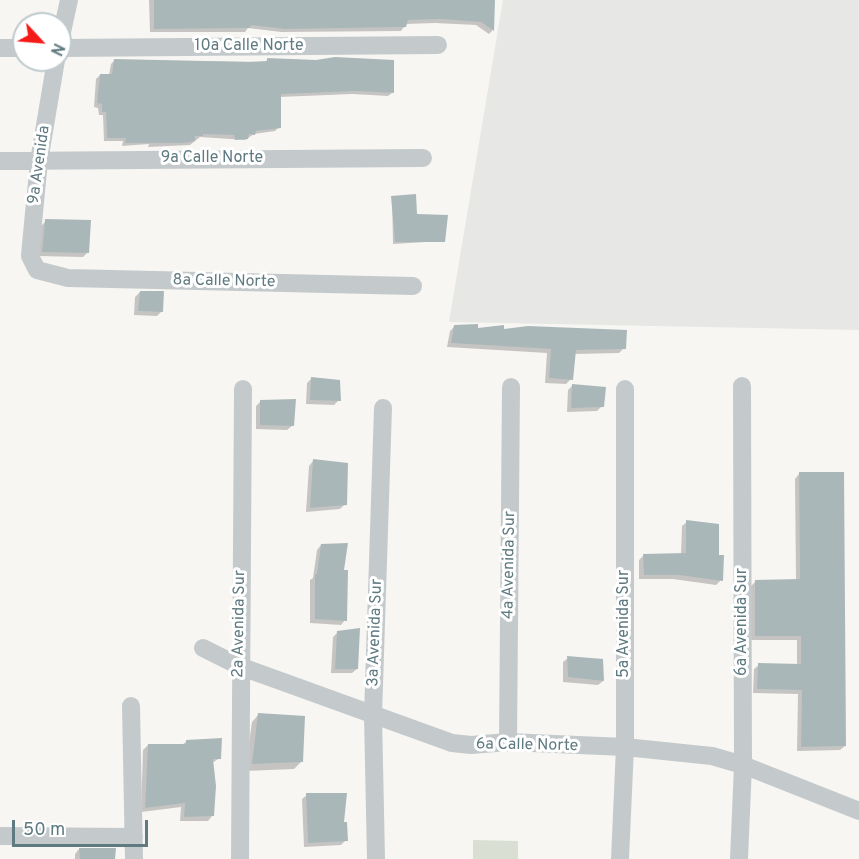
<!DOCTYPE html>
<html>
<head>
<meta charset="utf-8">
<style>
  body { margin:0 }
  #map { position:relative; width:859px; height:859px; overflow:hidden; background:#f7f6f3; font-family:Overpass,sans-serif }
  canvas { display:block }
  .north { position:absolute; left:12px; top:12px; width:60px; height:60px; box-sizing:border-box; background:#fff; border:2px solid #bfcacd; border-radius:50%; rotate:116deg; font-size:16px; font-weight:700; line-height:24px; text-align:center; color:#5f7a81 }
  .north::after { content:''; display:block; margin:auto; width:21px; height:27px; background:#f31a17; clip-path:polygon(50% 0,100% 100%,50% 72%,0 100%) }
  .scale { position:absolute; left:12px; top:820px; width:136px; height:27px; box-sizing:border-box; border:3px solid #5f7a81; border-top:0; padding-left:8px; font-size:18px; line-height:21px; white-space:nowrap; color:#5f7a81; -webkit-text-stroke:4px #fff; paint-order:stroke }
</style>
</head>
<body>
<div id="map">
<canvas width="859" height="859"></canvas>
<div class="north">N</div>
<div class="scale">50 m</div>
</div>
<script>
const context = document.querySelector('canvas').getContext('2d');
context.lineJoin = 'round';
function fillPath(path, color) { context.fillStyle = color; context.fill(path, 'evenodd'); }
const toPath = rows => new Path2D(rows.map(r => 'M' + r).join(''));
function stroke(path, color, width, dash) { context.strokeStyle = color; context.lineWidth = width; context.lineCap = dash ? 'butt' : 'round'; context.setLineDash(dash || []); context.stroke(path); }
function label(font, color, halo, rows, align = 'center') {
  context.font = font + ' Overpass,sans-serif'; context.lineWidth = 6; context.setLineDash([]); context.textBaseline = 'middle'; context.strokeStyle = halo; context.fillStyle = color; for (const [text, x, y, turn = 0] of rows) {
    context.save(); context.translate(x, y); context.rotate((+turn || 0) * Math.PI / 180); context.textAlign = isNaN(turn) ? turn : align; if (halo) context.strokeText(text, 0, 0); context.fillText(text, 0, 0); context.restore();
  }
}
const built = toPath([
  [503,0,859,0,859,330,449,322]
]);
const green = toPath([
  [473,840,518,841,518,859,473,859]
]);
const shadow = toPath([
  [149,0,493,0,492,31,489,34,476,25,435,23,406,24,401,31,281,32,248,28,245,32,150,32],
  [268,59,392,93,388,96,352,94,279,97,279,127,275,131,254,134,245,140,200,137,190,145,148,147,149,144,122,146,123,141,104,141,103,115,99,115,98,108,94,107,96,79,100,75,109,75,111,64,115,60,265,62],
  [392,197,416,216,443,241,393,244],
  [46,221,88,252,83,257,38,256,41,226],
  [140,292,162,311,157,316,134,315,135,297],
  [455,326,502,331,624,348,619,353,574,354,571,379,566,384,545,383,547,353,447,347,450,331],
  [312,378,339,400,334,405,306,404,307,383],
  [573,385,602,406,597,411,567,412,568,390],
  [261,401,292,426,287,430,256,429,256,406],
  [313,461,345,504,340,509,306,512,309,466],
  [799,474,845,746,840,750,797,751,798,694,753,693,754,669,759,665,797,665,797,640,751,640,751,586,756,581,796,581,795,479],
  [687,522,718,556,721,580,716,585,673,579,639,579,639,560,644,555,681,555,682,526],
  [321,545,342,572,345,620,341,625,310,623,310,580,313,578,317,550],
  [338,632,357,669,352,673,331,673,333,637],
  [568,658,603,681,598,685,563,682,563,662],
  [259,714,301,762,294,769,245,771,252,722],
  [187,741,220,758,212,763,212,816,208,821,180,821,181,807,141,812,143,750,148,745,182,745],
  [307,795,343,823,346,840,341,845,304,847,302,799],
  [79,849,114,859,75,859,75,854]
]);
const building = toPath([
  [154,0,495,0,494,31,481,22,440,19,408,20,406,27,285,29,251,25,250,28,154,29],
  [335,57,394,60,394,93,357,91,281,94,281,128,256,131,255,135,249,134,248,139,235,140,234,135,203,134,203,136,195,136,195,141,183,143,125,143,126,138,107,138,106,112,102,112,102,104,97,103,100,74,112,74,114,59,249,62,267,61,267,58,316,60],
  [416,194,417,214,448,215,445,242,395,242,391,196],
  [45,219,91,220,89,253,42,252],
  [140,291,164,291,163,312,138,311],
  [478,324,478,328,504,325,504,329,528,326,627,330,626,349,576,350,573,380,549,378,551,349,451,343,454,325],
  [311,377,340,380,341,401,310,400],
  [572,384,606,387,604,407,571,408],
  [296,399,294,426,260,425,260,400],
  [313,459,348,463,347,505,310,508],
  [799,472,844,472,846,746,801,747,802,690,757,689,758,663,801,664,801,636,755,636,755,580,800,579],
  [686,520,719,524,719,555,724,555,723,581,679,575,644,575,643,554,686,553],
  [348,543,344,570,348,570,347,621,315,619,315,574,317,574,321,544],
  [360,628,358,669,335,669,337,631],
  [567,656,603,659,604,681,568,677],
  [258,713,305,716,303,762,252,764],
  [222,738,221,759,213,759,216,786,214,816,184,817,185,803,145,808,148,744,186,744,186,740],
  [306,793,347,793,344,822,347,822,348,841,308,843],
  [79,848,116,848,115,859,80,859]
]);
const minor = toPath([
  [60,41,69,0],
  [0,48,24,48],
  [60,48,438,45],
  [56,60,39,161,31,244,30,256,37,270,68,278,413,286],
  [0,161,423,158],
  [203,648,239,666,452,743,471,745,508,742,625,747,712,756,743,765,859,811],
  [131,706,134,859],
  [508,742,511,387],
  [0,836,134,837],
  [240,859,243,389],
  [376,859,373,715,383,408],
  [620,859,625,747,625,389],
  [739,859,743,765,742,386]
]);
const streetNames = [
  ["10a Calle Norte",249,47],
  ["9a Calle Norte",212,159],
  ["9a Avenida",40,165,-82],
  ["8a Calle Norte",224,282,1],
  ["4a Avenida Sur",510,565,-89],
  ["6a Avenida Sur",743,622,-90],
  ["2a Avenida Sur",240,624,-89],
  ["5a Avenida Sur",625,624,-90],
  ["3a Avenida Sur",376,633,-88],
  ["6a Calle Norte",527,746,1]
];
fillPath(built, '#e7e8e6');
fillPath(green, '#dadfd3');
fillPath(shadow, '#0003');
fillPath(building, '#aab7b9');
stroke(minor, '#c4cacc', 18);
label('16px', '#5f7a81', '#fff', streetNames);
</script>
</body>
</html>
